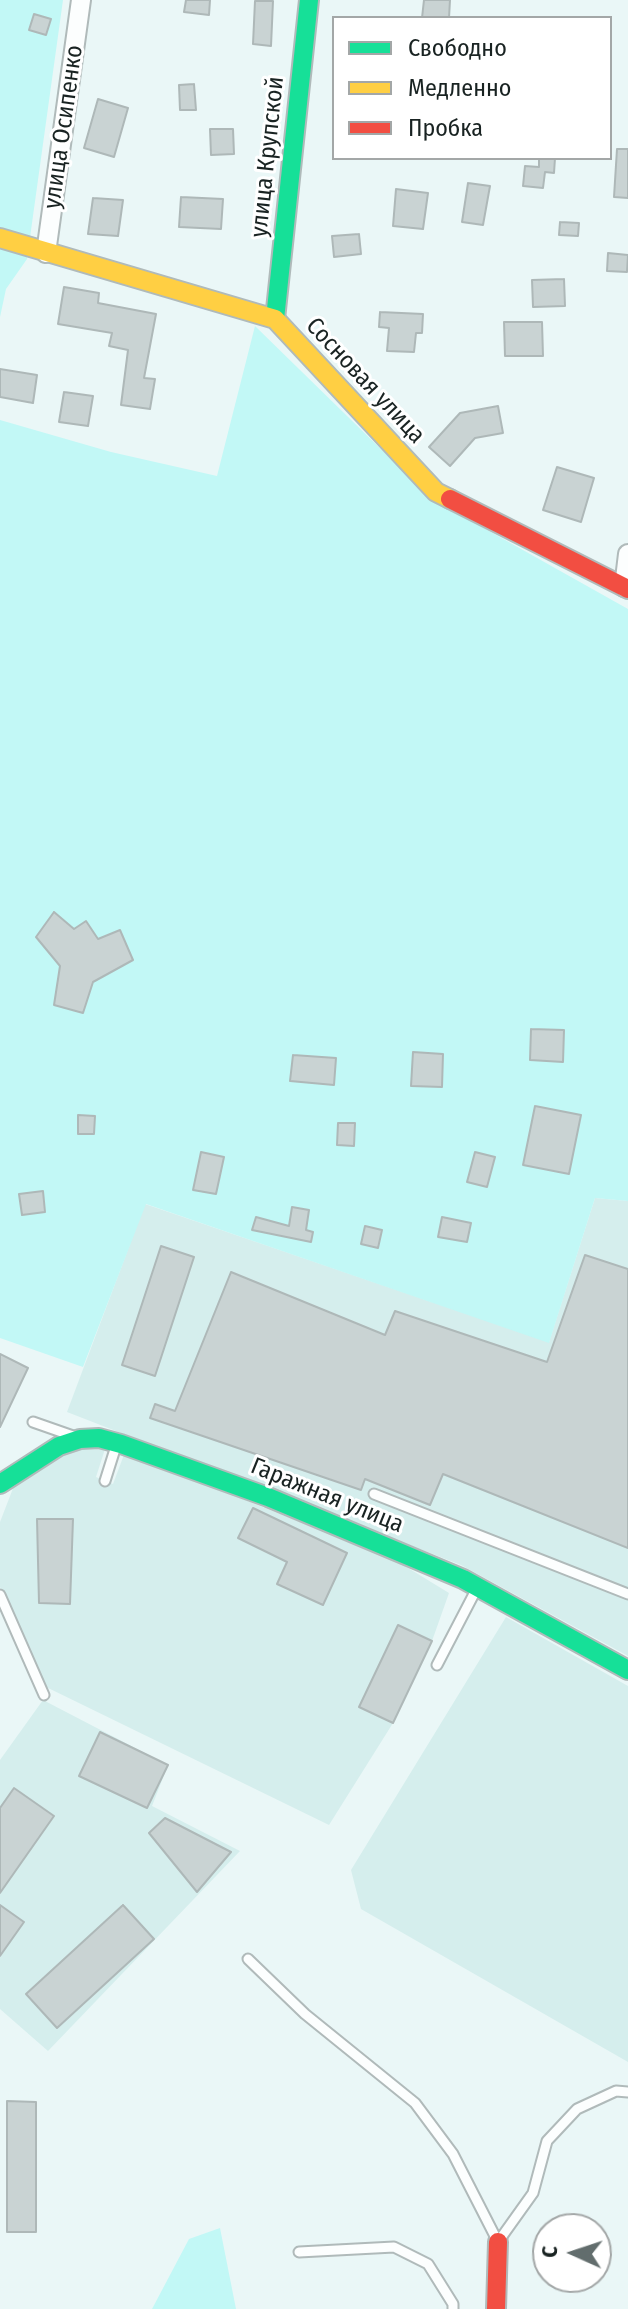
<!DOCTYPE html>
<html>
<head>
<meta charset="utf-8">
<style>
  body { margin:0 }
  #map { position:relative; width:628px; height:2309px; overflow:hidden; background:#eaf7f7; font-family:"Fira Sans Condensed",sans-serif }
  canvas { display:block }
  .legend { position:absolute; left:332px; top:16px; width:280px; height:144px; box-sizing:border-box; background:#fff; border:2px solid #a3a7a7; margin:0; padding:10px 14px; list-style:none; font-size:24px; color:#192322 }
  .legend li { display:flex; align-items:center; gap:16px; height:40px }
  .legend b { width:40px; border:2px solid #a3a7a7 }
  .north { position:absolute; left:532px; top:2213px; width:80px; height:80px; box-sizing:border-box; background:#fff; border:2px solid #a3a7a7; border-radius:50%; rotate:273deg; font-size:22px; font-weight:700; line-height:32px; text-align:center; color:#192322 }
  .north::after { content:''; display:block; margin:auto; width:28px; height:36px; background:#626d6d; clip-path:polygon(50% 0,100% 100%,50% 72%,0 100%) }
</style>
</head>
<body>
<div id="map">
<canvas width="628" height="2309"></canvas>
<ul class="legend">
<li><b style="height:10px;background:#16e098"></b>Свободно</li>
<li><b style="height:10px;background:#ffcf43"></b>Медленно</li>
<li><b style="height:10px;background:#f24e42"></b>Пробка</li>
</ul>
<div class="north">С</div>
</div>
<script>
const context = document.querySelector('canvas').getContext('2d');
context.lineJoin = 'round';
function fillPath(path, color) { context.fillStyle = color; context.fill(path, 'evenodd'); }
const toPath = rows => new Path2D(rows.map(r => 'M' + r).join(''));
function stroke(path, color, width, dash) { context.strokeStyle = color; context.lineWidth = width; context.lineCap = dash ? 'butt' : 'round'; context.setLineDash(dash || []); context.stroke(path); }
function label(font, color, halo, rows, align = 'center') {
  context.font = font + ' "Fira Sans Condensed",sans-serif'; context.lineWidth = 6; context.setLineDash([]); context.textBaseline = 'middle'; context.strokeStyle = halo; context.fillStyle = color; for (const [text, x, y, turn = 0] of rows) {
    context.save(); context.translate(x, y); context.rotate((+turn || 0) * Math.PI / 180); context.textAlign = isNaN(turn) ? turn : align; if (halo) context.strokeText(text, 0, 0); context.fillText(text, 0, 0); context.restore();
  }
}
const built = toPath([
  [595,1198,628,1201,628,1656,461,1565,67,1412,145,1204,549,1342],
  [79,1443,106,1446,96,1477,113,1484,125,1452,395,1560,449,1593,432,1641,393,1723,329,1825,42,1685,0,1587,0,1522,17,1478],
  [506,1617,628,1686,628,2062,361,1909,351,1870],
  [43,1700,168,1765,152,1806,240,1851,48,2051,0,2009,0,1760]
]);
const green = toPath([
  [0,0,63,0,27,259,6,289,0,317],
  [255,326,432,499,628,609,628,1201,595,1198,549,1343,146,1204,83,1367,0,1338,0,420,111,452,217,476],
  [220,2228,236,2309,152,2309,189,2239]
]);
const building = toPath([
  [186,0,210,0,209,15,184,12,186,0],
  [424,0,450,0,449,18,422,18,424,0],
  [255,1,273,1,271,46,253,44,255,1],
  [34,14,51,19,46,35,29,30,34,14],
  [194,84,196,110,180,110,179,85,194,84],
  [98,99,128,108,114,157,84,148,98,99],
  [210,129,233,129,234,154,211,155,210,129],
  [617,149,628,149,628,198,614,197,617,149],
  [539,158,555,158,554,173,545,172,543,188,523,186,525,166,539,167,539,158],
  [468,183,490,186,483,225,462,222,468,183],
  [396,189,428,193,423,229,393,226,396,189],
  [181,197,223,199,221,229,179,227,181,197],
  [93,198,123,200,118,236,88,234,93,198],
  [560,222,579,223,578,236,559,235,560,222],
  [359,234,361,254,334,257,332,236,359,234],
  [608,253,628,255,627,272,607,271,608,253],
  [564,279,565,306,533,307,532,280,564,279],
  [64,287,99,293,98,303,156,314,144,378,155,379,150,409,121,405,128,350,109,346,112,333,58,324,64,287],
  [380,312,423,314,422,333,416,333,414,352,387,351,389,328,379,327,380,312],
  [504,322,542,322,543,356,505,356,504,322],
  [0,369,37,375,33,403,0,397,0,369],
  [64,392,93,396,88,426,59,422,64,392],
  [498,406,503,433,475,438,450,466,429,447,460,413,498,406],
  [557,467,594,478,581,522,543,510,557,467],
  [54,912,74,929,86,921,98,939,120,930,133,960,93,982,83,1013,54,1005,60,966,36,937,54,912],
  [531,1029,564,1030,563,1062,530,1060,531,1029],
  [413,1052,443,1054,442,1087,411,1086,413,1052],
  [293,1055,336,1058,334,1085,290,1081,293,1055],
  [535,1106,581,1115,569,1174,523,1165,535,1106],
  [78,1115,95,1116,94,1134,78,1134,78,1115],
  [338,1123,355,1123,354,1146,337,1145,338,1123],
  [201,1152,224,1157,216,1194,193,1190,201,1152],
  [475,1152,495,1157,487,1187,467,1182,475,1152],
  [43,1191,45,1212,22,1215,19,1194,43,1191],
  [292,1207,309,1210,306,1230,313,1232,311,1242,252,1230,256,1217,289,1226,292,1207],
  [442,1217,471,1223,467,1242,438,1237,442,1217],
  [365,1226,382,1230,378,1248,361,1244,365,1226],
  [161,1246,194,1257,155,1376,122,1365,161,1246],
  [585,1255,628,1269,628,1548,443,1474,430,1505,365,1479,361,1490,150,1418,155,1404,175,1411,231,1272,385,1335,395,1311,547,1362,585,1255],
  [0,1354,28,1368,0,1427,0,1354],
  [253,1508,347,1553,323,1605,277,1584,287,1562,238,1538,253,1508],
  [37,1519,73,1519,70,1604,39,1603,37,1519],
  [398,1625,432,1641,393,1723,359,1707,398,1625],
  [100,1732,168,1765,147,1808,79,1776,100,1732],
  [14,1788,54,1816,0,1893,0,1808,14,1788],
  [165,1818,231,1852,197,1892,149,1833,165,1818],
  [0,1905,24,1922,0,1956,0,1905],
  [123,1905,154,1939,57,2028,26,1994,123,1905],
  [7,2101,36,2102,36,2232,7,2232,7,2101]
]);
const lane = toPath([
  [33,1422,73,1436],
  [105,1481,116,1446],
  [374,1494,628,1594],
  [0,1595,44,1695],
  [437,1665,476,1590],
  [248,1959,305,2014,415,2103,453,2154,498,2242,533,2193,547,2141,577,2109,616,2091,628,2092],
  [299,2252,394,2247,428,2264,453,2304,453,2309]
]);
const street = toPath([
  [46,253,81,0],
  [624,587,628,554]
]);
const fast = toPath([
  [275,319,309,0],
  [0,1484,59,1446,80,1439,99,1438,121,1444,268,1497,463,1579,628,1670]
]);
const slow = toPath([
  [0,238,275,319,436,492,450,499]
]);
const jam = toPath([
  [450,499,628,589],
  [496,2309,498,2242]
]);
const streetNames = [
  ["улица Осипенко",64,127,-82],
  ["улица Крупской",268,157,-84],
  ["Сосновая улица",365,381,47],
  ["Гаражная улица",327,1496,22]
];
fillPath(built, '#d5eeed');
fillPath(green, '#c2f8f6');
fillPath(building, '#c9d3d3');
stroke(building, '#aeb8b8', 2);
stroke(lane, '#b0baba', 13);
stroke(street, '#b0baba', 22);
stroke(fast, '#b0baba', 22);
stroke(slow, '#b0baba', 22);
stroke(jam, '#b0baba', 22);
stroke(lane, '#fcfefe', 9);
stroke(street, '#fcfefe', 18);
stroke(fast, '#16e098', 18);
stroke(slow, '#ffcf43', 18);
stroke(jam, '#f24e42', 18);
label('24px', '#192322', '#fff', streetNames);
</script>
</body>
</html>
